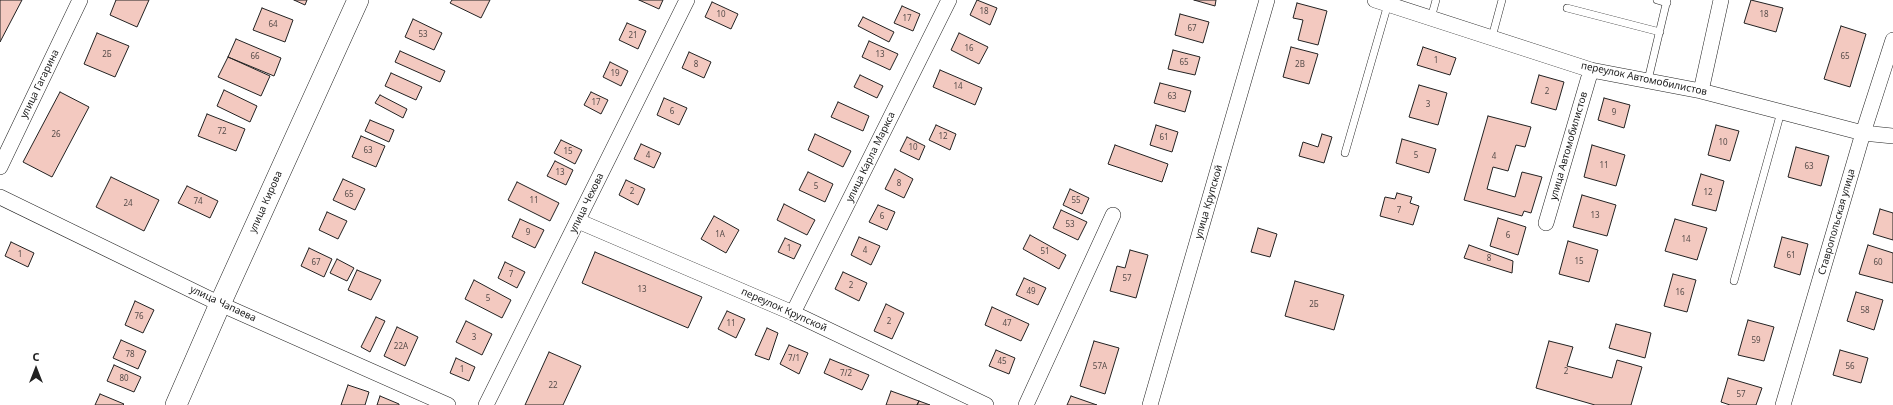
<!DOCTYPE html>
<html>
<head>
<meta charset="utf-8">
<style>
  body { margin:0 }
  #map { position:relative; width:1893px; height:405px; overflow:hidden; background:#fff; font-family:"Noto Sans",sans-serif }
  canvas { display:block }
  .north { position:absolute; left:16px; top:349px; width:40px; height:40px; -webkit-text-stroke:3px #fff; paint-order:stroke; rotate:0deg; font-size:11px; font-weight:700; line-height:16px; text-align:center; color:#222 }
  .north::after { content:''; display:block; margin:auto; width:14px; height:18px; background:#222; clip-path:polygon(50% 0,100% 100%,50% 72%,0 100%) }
</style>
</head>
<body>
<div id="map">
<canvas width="1893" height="405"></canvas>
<div class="north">С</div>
</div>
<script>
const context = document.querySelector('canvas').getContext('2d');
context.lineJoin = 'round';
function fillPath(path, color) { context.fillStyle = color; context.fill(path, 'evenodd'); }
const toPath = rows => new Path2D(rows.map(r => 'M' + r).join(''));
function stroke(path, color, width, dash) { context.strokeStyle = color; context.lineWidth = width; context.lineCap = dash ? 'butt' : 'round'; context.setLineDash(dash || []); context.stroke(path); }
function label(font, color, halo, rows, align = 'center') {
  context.font = font + ' "Noto Sans",sans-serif'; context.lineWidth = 3; context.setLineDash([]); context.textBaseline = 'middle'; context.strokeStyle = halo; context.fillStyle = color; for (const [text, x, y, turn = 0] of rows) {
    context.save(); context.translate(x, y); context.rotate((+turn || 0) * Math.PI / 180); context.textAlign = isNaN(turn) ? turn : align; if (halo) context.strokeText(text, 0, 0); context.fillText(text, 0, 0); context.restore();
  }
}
const building = toPath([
  [0,0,22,0,0,42,0,0],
  [116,0,149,0,137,27,110,15,116,0],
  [294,0,307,0,305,5,294,0],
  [452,0,490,0,481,18,450,3,452,0],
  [639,0,663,0,659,9,639,0],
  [977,0,997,8,990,25,970,15,977,0],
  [1194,0,1216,0,1215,6,1194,0],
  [1751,0,1783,8,1776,32,1744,23,1751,0],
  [712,2,738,14,731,29,705,17,712,2],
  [1297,3,1327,11,1318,45,1298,40,1303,20,1293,18,1297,3],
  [902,6,920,14,913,31,894,23,902,6],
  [262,8,293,20,285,42,253,30,262,8],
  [1180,14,1209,22,1203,43,1175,35,1180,14],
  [863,17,894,32,889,42,858,26,863,17],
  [413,19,442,33,434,50,405,37,413,19],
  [627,23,646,31,638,49,619,40,627,23],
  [1841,26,1866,34,1850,87,1824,79,1841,26],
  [97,33,129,46,115,77,84,64,97,33],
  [959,33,988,47,979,64,951,50,959,33],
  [236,39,281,58,274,76,228,57,236,39],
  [869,41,898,54,890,70,862,57,869,41],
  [1291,47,1318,54,1309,84,1283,77,1291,47],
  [1423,47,1456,58,1450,75,1417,65,1423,47],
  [1173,50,1200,57,1195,75,1168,69,1173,50],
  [400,51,445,71,440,82,395,62,400,51],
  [689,52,711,62,704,78,682,68,689,52],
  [228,57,270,76,261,96,218,77,228,57],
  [610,62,628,71,621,86,603,77,610,62],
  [940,70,982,88,975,105,933,87,940,70],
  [391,73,422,87,416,100,385,86,391,73],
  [860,75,883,86,877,98,854,87,860,75],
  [1539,75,1564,82,1556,110,1531,103,1539,75],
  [1160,83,1191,91,1185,112,1154,103,1160,83],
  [1419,85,1447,93,1438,125,1409,117,1419,85],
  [224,90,257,106,250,122,217,106,224,90],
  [60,92,89,107,52,177,23,162,60,92],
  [591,92,608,100,601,114,584,105,591,92],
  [380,95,407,109,403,118,375,103,380,95],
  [664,98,687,108,679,125,657,115,664,98],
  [1604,98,1630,105,1624,128,1598,120,1604,98],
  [838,102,869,116,863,131,831,117,838,102],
  [207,114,245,129,236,151,198,136,207,114],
  [1488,116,1531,127,1525,147,1516,145,1508,171,1493,167,1487,189,1515,197,1522,172,1542,177,1531,213,1524,211,1522,216,1464,200,1488,116],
  [370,120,394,130,389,142,365,131,370,120],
  [936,125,956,134,950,150,929,140,936,125],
  [1156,125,1178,132,1172,152,1150,145,1156,125],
  [1716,125,1739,131,1730,161,1708,155,1716,125],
  [815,134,851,151,843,167,808,150,815,134],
  [1322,134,1332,137,1324,163,1299,156,1303,142,1318,147,1322,134],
  [361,136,385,146,376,167,352,157,361,136],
  [907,137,925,146,919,160,900,151,907,137],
  [1402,139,1436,149,1429,173,1396,163,1402,139],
  [561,140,582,150,575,164,554,153,561,140],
  [641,144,661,153,654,168,634,159,641,144],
  [1115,145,1168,164,1162,182,1108,164,1115,145],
  [1592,145,1625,155,1616,186,1584,177,1592,145],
  [1796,147,1829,156,1821,186,1788,177,1796,147],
  [555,161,573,170,566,185,547,176,555,161],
  [895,169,913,179,904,198,885,189,895,169],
  [808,172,833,184,825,202,799,190,808,172],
  [1701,174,1724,181,1716,211,1692,205,1701,174],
  [111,177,159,200,144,231,96,207,111,177],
  [343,179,365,189,355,210,333,200,343,179],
  [626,180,645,189,638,205,619,195,626,180],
  [517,182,559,203,550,221,508,200,517,182],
  [187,186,218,201,210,218,178,203,187,186],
  [1070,189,1089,198,1082,214,1063,205,1070,189],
  [1397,193,1412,197,1410,203,1419,206,1413,225,1380,216,1385,197,1395,199,1397,193],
  [1582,195,1616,205,1607,236,1573,227,1582,195],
  [784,204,815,220,807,235,777,220,784,204],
  [878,205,895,212,887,230,869,222,878,205],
  [1880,209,1893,213,1893,240,1873,234,1880,209],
  [1061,210,1087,222,1078,240,1053,228,1061,210],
  [327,212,347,221,338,239,319,230,327,212],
  [714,216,739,230,726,253,701,239,714,216],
  [1498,218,1526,227,1518,255,1490,246,1498,218],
  [520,219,544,230,535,248,512,237,520,219],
  [1675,219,1707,228,1697,260,1665,251,1675,219],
  [1258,228,1277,234,1270,257,1251,252,1258,228],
  [1030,235,1066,255,1059,269,1023,249,1030,235],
  [859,237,880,246,871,265,851,255,859,237],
  [1782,237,1808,244,1800,275,1774,267,1782,237],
  [785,238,801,245,794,259,778,252,785,238],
  [1568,241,1598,250,1589,282,1559,274,1568,241],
  [11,242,34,253,28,267,5,256,11,242],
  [1469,245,1513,261,1512,273,1464,258,1469,245],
  [1868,245,1893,253,1893,283,1859,274,1868,245],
  [309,248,332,259,324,277,301,266,309,248],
  [1130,250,1148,255,1136,298,1110,291,1117,266,1125,268,1130,250],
  [595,252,702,297,688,328,582,283,595,252],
  [337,259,354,268,347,281,330,273,337,259],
  [505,262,525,272,517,288,498,278,505,262],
  [357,270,381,280,371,300,348,290,357,270],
  [843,272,867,283,859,301,835,289,843,272],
  [1673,274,1696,280,1687,312,1664,306,1673,274],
  [1024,278,1046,288,1038,305,1016,295,1024,278],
  [474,280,511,300,502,318,465,299,474,280],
  [1295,281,1344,295,1334,330,1285,316,1295,281],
  [1856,292,1883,300,1874,330,1847,321,1856,292],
  [135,301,154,310,143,333,125,325,135,301],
  [886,304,904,313,892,339,874,331,886,304],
  [992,307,1029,324,1021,341,985,325,992,307],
  [727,311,745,319,736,338,718,329,727,311],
  [376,317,385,321,370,352,361,347,376,317],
  [1748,320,1774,327,1764,361,1738,355,1748,320],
  [466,321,492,334,482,355,456,342,466,321],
  [1616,324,1651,333,1645,358,1609,348,1616,324],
  [397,327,418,337,405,366,384,356,397,327],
  [767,328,778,333,769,360,755,355,767,328],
  [121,340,146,351,138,369,113,358,121,340],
  [1094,341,1119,348,1105,394,1080,386,1094,341],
  [1549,341,1573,347,1567,366,1612,378,1617,360,1642,367,1631,405,1595,405,1536,388,1549,341],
  [789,345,808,353,799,374,780,364,789,345],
  [996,350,1015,358,1009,374,989,366,996,350],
  [1840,350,1868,358,1861,383,1833,375,1840,350],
  [549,352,581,366,563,405,525,405,549,352],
  [456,358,475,367,469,381,450,373,456,358],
  [830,359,869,375,862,390,824,373,830,359],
  [114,365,141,377,134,392,107,381,114,365],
  [1728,378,1762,388,1756,405,1730,405,1721,402,1728,378],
  [348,385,369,392,365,405,341,405,348,385],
  [891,391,919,401,917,405,886,405,891,391],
  [100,394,124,404,123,405,95,405,100,394],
  [380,396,399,404,399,405,377,405,380,396],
  [1071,396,1097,405,1067,405,1071,396],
  [919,401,930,405,917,405,919,401]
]);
const service = toPath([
  [1657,0,1667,3],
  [1567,8,1660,32],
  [1431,18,1436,0],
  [1492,37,1502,0],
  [1648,80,1667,0],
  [1345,153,1388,4],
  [1734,281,1781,112]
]);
const minor = toPath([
  [1375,0,1591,70,1701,91,1863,133,1893,136],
  [1701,91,1721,0],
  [0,167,80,0],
  [0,197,220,304,448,405],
  [578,221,793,313,986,405],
  [1546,223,1591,70],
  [793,313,949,0],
  [486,405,687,0],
  [1026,405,1113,215],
  [1150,405,1267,0],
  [1783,405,1863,133,1893,40]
]);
const secondary = toPath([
  [176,405,220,304,358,0]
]);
const numberNames = [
  ["18",984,12],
  ["10",721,15],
  ["18",1764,15],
  ["17",907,19],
  ["64",273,25],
  ["67",1192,29],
  ["53",423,35],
  ["21",633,36],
  ["16",969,49],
  ["2Б",107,55],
  ["13",880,55],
  ["66",255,57],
  ["65",1845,57],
  ["1",1436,61],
  ["65",1184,63],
  ["8",696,65],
  ["2В",1300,65],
  ["19",615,74],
  ["14",958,87],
  ["2",1547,92],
  ["63",1172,97],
  ["17",596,103],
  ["3",1428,105],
  ["6",672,112],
  ["9",1614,113],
  ["72",222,132],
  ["26",56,135],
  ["12",943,137],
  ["61",1164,138],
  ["10",1723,143],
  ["10",913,148],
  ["63",368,151],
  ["15",568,152],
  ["4",648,156],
  ["5",1416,156],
  ["4",1494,157],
  ["11",1604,166],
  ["63",1809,167],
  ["13",560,173],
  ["8",899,184],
  ["5",816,187],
  ["2",632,192],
  ["12",1708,193],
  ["65",349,195],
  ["11",534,201],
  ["55",1076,201],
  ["74",198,202],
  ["24",128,204],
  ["7",1399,211],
  ["13",1595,216],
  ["6",882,217],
  ["53",1070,225],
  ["9",528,233],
  ["1А",720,235],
  ["6",1508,236],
  ["14",1686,240],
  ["1",789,249],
  ["4",865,251],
  ["51",1045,252],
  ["1",20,255],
  ["61",1791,256],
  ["8",1489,259],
  ["15",1579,262],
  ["67",316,263],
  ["60",1878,263],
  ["7",511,275],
  ["57",1127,279],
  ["2",851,286],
  ["13",642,290],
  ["49",1031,292],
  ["16",1680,293],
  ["5",488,299],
  ["2Б",1314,305],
  ["58",1865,311],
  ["76",139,317],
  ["2",889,322],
  ["11",731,324],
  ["47",1007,324],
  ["3",474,338],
  ["59",1756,341],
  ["22А",401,347],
  ["78",130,355],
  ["7/1",794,359],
  ["45",1002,362],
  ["57А",1100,367],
  ["56",1850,367],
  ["1",462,370],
  ["2",1566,372],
  ["7/2",846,374],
  ["80",124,379],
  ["22",553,386],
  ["57",1741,395]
];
const streetNames = [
  ["переулок Автомобилистов",1644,79,12],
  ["улица Гагарина",40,84,-64],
  ["улица Автомобилистов",1569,146,-74],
  ["улица Карла Маркса",871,157,-64],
  ["улица Кирова",266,202,-66],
  ["улица Крупской",1209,202,-74],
  ["улица Чехова",587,203,-64],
  ["Ставропольская улица",1837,222,-74],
  ["улица Чапаева",223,304,25],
  ["переулок Крупской",784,310,24]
];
fillPath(building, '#f3c9c0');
stroke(building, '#222', 1);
stroke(service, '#222', 8);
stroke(minor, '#222', 16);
stroke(secondary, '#222', 22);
stroke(service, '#fff', 7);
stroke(minor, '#fff', 15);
stroke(secondary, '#fff', 21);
label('8px', '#564c4a', null, numberNames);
label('10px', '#222', '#fff', streetNames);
</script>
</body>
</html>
